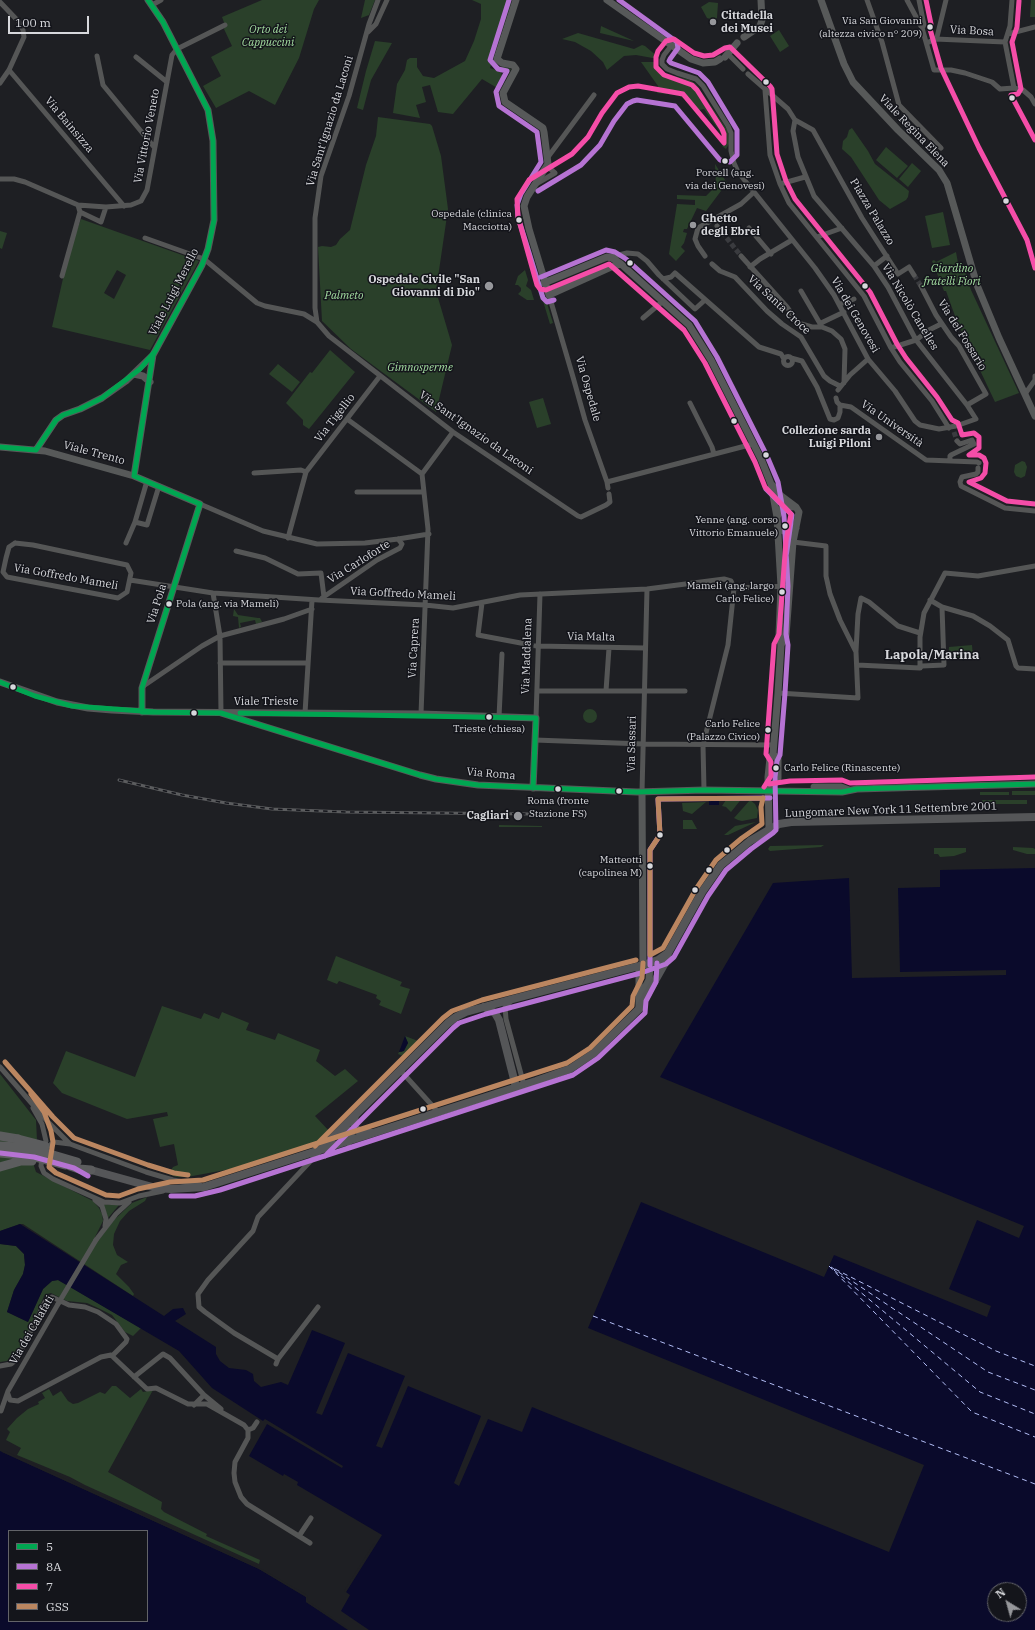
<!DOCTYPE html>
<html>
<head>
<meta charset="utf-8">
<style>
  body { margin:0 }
  #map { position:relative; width:1035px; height:1630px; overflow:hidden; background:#1e1f23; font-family:"IBM Plex Serif",serif }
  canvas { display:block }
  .legend { position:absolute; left:8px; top:1530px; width:140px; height:92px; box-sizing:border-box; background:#14151b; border:1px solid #626368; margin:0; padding:5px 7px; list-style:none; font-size:12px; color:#d7d8dc }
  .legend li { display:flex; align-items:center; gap:8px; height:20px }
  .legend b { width:20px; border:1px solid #626368 }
  .north { position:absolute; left:987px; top:1582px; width:40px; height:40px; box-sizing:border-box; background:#14151b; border:1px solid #626368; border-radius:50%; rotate:323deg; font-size:11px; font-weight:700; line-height:16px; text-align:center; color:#d7d8dc }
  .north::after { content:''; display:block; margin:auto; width:14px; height:18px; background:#96979b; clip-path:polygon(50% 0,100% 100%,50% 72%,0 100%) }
  .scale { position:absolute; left:8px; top:16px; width:81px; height:18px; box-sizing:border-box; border:2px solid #d7d8dc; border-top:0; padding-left:5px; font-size:12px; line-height:14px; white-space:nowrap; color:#d7d8dc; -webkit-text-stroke:3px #14151b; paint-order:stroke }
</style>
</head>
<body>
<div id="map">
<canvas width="1035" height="1630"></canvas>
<ul class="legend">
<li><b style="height:5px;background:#00a651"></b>5</li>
<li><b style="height:5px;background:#b673d3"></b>8A</li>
<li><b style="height:5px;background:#f54da8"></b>7</li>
<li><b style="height:5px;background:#bb8660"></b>GSS</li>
</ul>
<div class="north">N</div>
<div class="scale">100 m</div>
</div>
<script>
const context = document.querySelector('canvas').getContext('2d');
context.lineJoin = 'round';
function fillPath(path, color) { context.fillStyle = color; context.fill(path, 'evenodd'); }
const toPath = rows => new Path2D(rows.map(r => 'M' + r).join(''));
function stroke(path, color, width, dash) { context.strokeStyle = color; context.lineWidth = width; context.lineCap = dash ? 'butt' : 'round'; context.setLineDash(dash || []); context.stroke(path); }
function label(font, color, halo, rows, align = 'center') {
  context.font = font + ' "IBM Plex Serif",serif'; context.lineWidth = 3; context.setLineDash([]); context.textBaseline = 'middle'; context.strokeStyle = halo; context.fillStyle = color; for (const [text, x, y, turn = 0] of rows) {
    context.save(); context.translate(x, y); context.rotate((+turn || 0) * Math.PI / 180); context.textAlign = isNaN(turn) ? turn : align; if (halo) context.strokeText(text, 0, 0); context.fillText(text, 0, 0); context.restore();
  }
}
const green = toPath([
  [262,0,319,0,314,9,299,58,275,105,249,91,216,108,203,86,221,76,211,57,232,46,224,29,225,25,222,17],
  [365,0,375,0,369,15,361,18],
  [472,0,512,0,490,68,501,72,504,83,499,89,482,79,453,114,438,112,430,85,422,87,426,102,416,105,420,118,393,113,397,84,405,70,407,60,410,58,417,58,417,67,423,76,434,78,465,61,474,41,481,19,481,4],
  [1031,0,1035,0,1035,17,1030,17],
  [709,2,718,3,717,18,714,20,707,18,701,7],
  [601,26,634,41,600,33],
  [779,30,789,46,780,52,770,36],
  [578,33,634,49,642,45,645,46,658,57,658,59,636,55,624,56,607,70,603,62,591,51,575,42,562,39],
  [375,41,392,43,371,80,363,110,357,108,366,71],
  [641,62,656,62,665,74,690,80,696,84,728,131,729,144,726,149,722,146,725,144,725,139,704,109,695,111,686,100,678,95,657,93,658,86],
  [503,66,511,69,507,77,502,69,501,67],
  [378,117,430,124,432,126,441,156,448,209,436,291,452,345,436,412,351,349,322,321,318,247,322,246,331,247,336,245,340,239,350,230,366,165,376,136],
  [852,128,868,151,875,164,909,191,908,197,906,200,890,209,879,200,851,157,842,149,843,141,847,137,849,130],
  [886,147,908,166,897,178,876,160],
  [912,163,921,171,908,187,899,179],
  [715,164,727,183,706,211,697,208,687,229,684,229,683,232,687,233,684,243,681,247,685,251,676,261,669,254,677,204,695,205,695,200,677,199,677,195,706,196,716,186],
  [943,212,950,245,932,248,925,216],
  [81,219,199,261,150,350,52,327,69,252],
  [117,270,126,275,114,299,104,293],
  [0,231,7,233,2,249,0,248],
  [528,241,535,263,531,265,524,242],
  [956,252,958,263,963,264,971,290,1019,393,995,402,961,330,956,327,952,318,955,316,946,291,944,291,932,261,934,260,936,262],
  [525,270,528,280,526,286,531,290,534,300,527,300,518,294,521,291,521,288,518,285,515,285,518,276],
  [546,300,553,323,550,324,543,301],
  [330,350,355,372,309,429,303,425,303,420,286,403,310,372,312,373],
  [278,364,300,382,292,392,269,374],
  [543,398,551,424,537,428,529,402],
  [1022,461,1025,462,1027,467,1025,476,1021,478,1016,476,1014,472,1015,465],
  [234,609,238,615,258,618,260,618,262,622,256,624,255,620,240,623,241,627,239,628,238,617,233,616],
  [972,645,973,658,948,660,949,647],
  '583 716a7 7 0 1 1 14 0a7 7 0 1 1-14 0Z',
  [1012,791,1035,791,1035,795,1012,795],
  [980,792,1009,792,1009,795,980,795],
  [728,797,743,797,731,812,726,807,722,806],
  [750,800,755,804,758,810,757,818,742,821,738,820,734,818],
  [982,800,1027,800,1027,804,983,804],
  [706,802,692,814,683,811,682,803],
  [683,820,692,820,697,829,683,829],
  [756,822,728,835,724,835,735,826],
  [499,825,542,826,542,827,499,827],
  [824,845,821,847,770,851,768,849,770,846],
  [1013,847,1033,848,1035,849,1035,854,1027,854,1013,850],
  [934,848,966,848,966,852,954,856,940,857,938,854,934,854],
  [336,956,402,982,400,986,410,989,401,1014,379,1005,381,1001,376,998,377,995,339,981,337,984,327,980],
  [162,1006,201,1019,204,1013,219,1019,222,1012,249,1023,246,1030,275,1040,278,1033,320,1050,316,1061,335,1076,345,1069,358,1081,315,1116,331,1133,314,1147,247,1166,187,1177,176,1177,169,1174,173,1167,178,1165,174,1144,160,1147,153,1119,168,1116,167,1112,127,1119,62,1093,53,1083,66,1051,135,1077],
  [405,1036,418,1041,403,1056,398,1054,399,1052,402,1052,408,1043],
  [0,1074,36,1120,37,1141,34,1166,36,1172,85,1197,93,1201,99,1208,102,1214,103,1221,94,1239,98,1241,114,1220,132,1203,147,1197,145,1201,129,1211,120,1221,114,1234,113,1245,117,1255,128,1262,121,1265,116,1274,129,1287,134,1294,133,1296,23,1224,20,1224,0,1231],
  [103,1204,119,1205,108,1218],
  [0,1244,16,1246,24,1254,25,1265,23,1274,14,1290,7,1312,28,1322,43,1289,52,1281,58,1280,141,1328,133,1336,125,1332,112,1315,98,1308,87,1303,67,1301,51,1293,47,1294,44,1296,32,1324,13,1360,0,1362],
  [112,1386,116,1386,130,1398,141,1389,143,1392,153,1390,108,1472,162,1502,161,1509,164,1512,207,1534,206,1536,260,1560,259,1564,85,1485,70,1477,17,1455,21,1448,6,1440,10,1432,7,1429,17,1418,28,1409,39,1404,38,1402,45,1398,42,1393,49,1389,53,1396,61,1391,68,1401,73,1404,78,1403,100,1392,105,1394]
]);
const water = toPath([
  [719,797,719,805,709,805,709,798],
  [1035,868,1035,1630,369,1630,341,1611,350,1595,346,1592,382,1535,297,1485,298,1482,284,1474,283,1476,249,1456,267,1424,342,1468,343,1466,265,1419,263,1421,212,1388,179,1351,58,1280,52,1281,43,1289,28,1322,7,1312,14,1290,23,1274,25,1265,24,1254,16,1246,0,1244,0,1231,20,1224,164,1316,173,1309,183,1308,186,1314,175,1321,216,1347,216,1354,220,1361,229,1368,246,1370,253,1374,254,1381,261,1387,281,1382,288,1385,312,1330,345,1343,316,1413,322,1415,348,1353,405,1376,376,1446,382,1448,408,1386,481,1416,454,1483,459,1486,488,1419,522,1432,532,1407,889,1552,924,1465,588,1328,641,1202,824,1277,834,1255,987,1317,991,1306,949,1289,977,1220,1019,1238,1024,1226,660,1077,773,883,849,878,852,978,1006,975,1006,970,900,972,898,888,940,887,940,870],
  [995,1590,1019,1590,1019,1614,995,1614],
  [405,1036,408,1043,404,1051,399,1052],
  [0,1451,259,1569,306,1597,306,1602,348,1630,0,1630],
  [9,1531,147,1531,147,1621,9,1621]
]);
const pier = toPath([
  [5,1451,260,1568,307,1595,308,1601,350,1630,306,1602,306,1597,259,1569,2,1452],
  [374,1543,375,1544,346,1592,344,1591]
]);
const ferry = toPath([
  [829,1266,972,1412,1035,1437],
  [831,1267,988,1372,1035,1390],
  [835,1269,996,1351,1035,1366],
  [834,1270,980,1392,1035,1414],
  [593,1316,1035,1484]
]);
const streetTunnel = toPath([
  [722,232,741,256],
  [914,275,921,286],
  [954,432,957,441],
  [526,644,536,646]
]);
const street = toPath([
  [378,0,369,24,349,96,321,176,315,218,315,308,317,322,329,336,453,432,578,516,581,517,606,505,610,502,609,494],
  [867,0,882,42,899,105,941,148],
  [907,0,922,28],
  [919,0,924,25,922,28,934,70,951,70,965,73,992,82,1000,89,1014,88,1023,90,1031,97,1035,104],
  [1012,0,1010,26,1005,42,1014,88],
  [0,2,19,22,23,30,24,37,9,70,0,83],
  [152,5,161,0],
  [368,32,376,24,387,0],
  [1008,34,1035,27],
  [935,39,937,37,946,0],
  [927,43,935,39,1005,42],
  [671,46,664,55,662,60,662,64,667,69,677,73,696,79,703,86,728,126,731,133,731,151,734,163,738,172,815,268,834,295,868,359,895,391,915,421,920,425,939,429,956,426,976,419,967,405,916,340,888,287,874,266,814,196,798,157,793,131,795,120],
  [728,54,743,69],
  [97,56,103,85,154,147],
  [136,57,167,82],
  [9,70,124,206],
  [748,74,788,109,795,120,813,130,862,218,898,274,909,267,914,275],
  [765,90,770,155,780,184,789,203,864,296,891,348,900,362,932,401,949,428],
  [548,157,594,95],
  [0,179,14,179,25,182,78,205,106,207,131,205,141,201,147,190,172,55,177,49,225,25],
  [536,184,555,173,547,166],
  [780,184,805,177],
  [80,212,101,222,106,207],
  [717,226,722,232],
  [749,228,771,254],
  [817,237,842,228],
  [145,238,204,259,257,303,265,306,304,314,317,322],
  [705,256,698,246,695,239,698,228,741,204,754,192],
  [741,256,787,307,798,323,812,327,822,327,832,331,841,339,845,349,844,383],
  [610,257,627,253,638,254,647,261,659,275,695,309,705,300],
  [712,264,720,271,735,277,767,311,782,324,801,337,824,376,830,381,840,386],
  [874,266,887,256],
  [750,267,760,259,792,240],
  [62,276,80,212,78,205],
  [663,279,671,277,675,273,759,347,781,354,784,359],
  [921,286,936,315,951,337,959,346,986,394,967,405],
  [801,291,822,327],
  [549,295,573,377,585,420,607,482,608,488],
  [840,304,854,299],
  [643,318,663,301],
  [821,323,844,312],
  [891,348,916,340,929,330,941,324],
  '783.5 361a4.5 4.5 0 1 1 9 0a4.5 4.5 0 1 1-9 0Z',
  [791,358,802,361,817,387,830,419,834,420,838,418,840,412,840,405],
  [838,390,850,375,868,359],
  [1025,394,1035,380,1035,376],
  [836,398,837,402,840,405],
  [690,403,712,447,714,454],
  [840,405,851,407,926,460,977,462,979,463],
  [347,419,422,474],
  [950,461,950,456,951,455,974,444,972,440,960,444,957,441],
  [978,468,978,472,976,474,962,477,960,482,961,486,1005,508,1035,511],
  [254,473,301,470,306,472],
  [147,481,135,522,147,525,159,486],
  [607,482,753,444],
  [357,492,424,492],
  [200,504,263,531,317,544,365,543,398,539,429,534],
  [428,529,422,474,453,432],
  [288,538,306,472,380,376],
  [15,543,33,545,127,565,131,573,127,592,118,598,7,577,3,572,6,558,9,547,15,543],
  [126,543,135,522],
  [236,551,265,558,298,574,321,573,324,597],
  [130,580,213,593,319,600,425,605,453,608,520,595,647,589,724,579,731,581,734,588,790,586],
  [213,593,220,636,221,713],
  [322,598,377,560,400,548,402,544,398,539],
  [930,600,942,607,973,616,990,626,1008,640,1016,666,1018,668,1035,669],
  [482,603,478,635,526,644],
  [536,646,645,648],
  [856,651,858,614,861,598,869,602,898,626,920,633],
  [220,663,307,663],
  [857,665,920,668,922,666,944,665,942,607],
  [920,668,920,637,924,613,945,573,978,576,1035,566],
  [142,687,202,646,220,636,284,619,312,609],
  [537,691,685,691],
  [606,691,609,648],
  [778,693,858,698,856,652,840,620,830,594,826,576,826,546,793,542],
  [305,713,312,600],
  [421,714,428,529],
  [499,717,502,654],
  [536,718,540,594],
  [535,740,643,744,774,745],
  [704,790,703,745,728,645,734,588],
  [642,792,647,589],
  [511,1001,505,1007,506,1019,524,1085],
  [0,1067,48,1122,70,1144,146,1172,173,1180,200,1185],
  [401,1071,438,1112],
  [33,1108,42,1124,46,1141,44,1147],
  [45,1149,54,1142,70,1144],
  [42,1157,41,1166,44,1173,53,1179,104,1202,120,1203,139,1196,163,1191],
  [95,1200,102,1206,106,1219,105,1226],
  [96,1240,116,1214,129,1202],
  [278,1359,234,1333,205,1312,199,1307,198,1294,208,1280,253,1231,258,1217,320,1151],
  [276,1364,278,1359,318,1307],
  [0,1366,11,1364,17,1359,46,1300,52,1297,69,1305,85,1307,98,1312,116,1324,127,1339,126,1342,112,1356],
  [134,1377,163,1354,170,1358,204,1395,221,1409],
  [8,1394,10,1400,18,1401,101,1357,111,1355,147,1389,156,1388,188,1404,207,1404,244,1425,248,1430,248,1438,235,1462,234,1473,235,1482,241,1497,247,1504,310,1543],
  [194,1405,204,1395],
  [1,1411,8,1391,58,1304],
  [248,1430,253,1428,257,1422],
  [299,1536,311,1518]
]);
const secondary = toPath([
  [516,0,497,59,502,63,513,65,516,69,503,93,505,102,543,128,544,132,548,164,527,197,524,206,529,229,549,295,611,267,621,264],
  [607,0,691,59,703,63,715,62,720,59],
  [821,0,844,64,853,82,898,130,939,170,947,183,977,285,999,338,1035,416],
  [744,37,760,26,762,20,761,0],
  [725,57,737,43],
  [544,283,607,257,612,258,621,264,689,325,711,360,761,459,771,484,777,517,781,586,779,635,781,645,778,693,773,754,770,758,768,777,769,828],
  [134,374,143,376,150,382],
  [0,447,45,451,134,476,200,504,142,688,142,712],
  [36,450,56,420,63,415,80,409,102,398,126,381,153,355],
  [134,476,153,355,202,265,208,249,214,220,213,141,208,110,163,22,148,0],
  [772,485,780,495,796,507,799,512,793,542,786,636,781,645],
  [777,517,782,508,784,506,795,507],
  [778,527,784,531,788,532,796,528],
  [0,682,57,702,88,708,112,710,153,712,421,714,536,718,533,788],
  [221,713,420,775,436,779,478,785,637,792,704,790,842,792,857,789,1035,784],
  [814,787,841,787,849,790],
  [770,791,778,778,778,759,773,754],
  [642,792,643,965],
  [640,997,649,980,650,963],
  [639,1009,639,966]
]);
const primary = toPath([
  [484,1007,495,1013,499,1020,516,1087],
  [355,1116,353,1122,356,1129,361,1132,371,1133],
  [341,1130,347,1129,351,1133,350,1138,348,1142],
  [320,1150,448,1023,456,1017,466,1012,513,999,643,965,658,960,668,953],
  [91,1170,156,1188,171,1189,204,1187,536,1081,570,1069,594,1053,639,1009,665,963,668,953,702,892,721,865,750,841,779,824,791,822,1035,817]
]);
const highway = toPath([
  [0,1136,18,1139],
  [70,1166,79,1169,91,1170]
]);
const rail = toPath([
  [119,780,182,795,226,803,272,809,346,812,533,814]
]);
const streetBridge = toPath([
  [58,1304,96,1240]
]);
const highwayBridge = toPath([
  [18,1139,45,1146],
  [0,1146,19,1147,36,1150,77,1162],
  [0,1153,31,1156,65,1165],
  [0,1167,21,1161,32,1161]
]);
const bus1 = toPath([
  [0,447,36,450,56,420,63,415,80,409,102,398,140,369,156,350],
  [0,682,35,696,72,706,156,712],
  [142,712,221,713,420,775,436,779,478,785,637,792,704,790,842,792,857,789,1035,784],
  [142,712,142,688,200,504,134,476,153,355,202,265,208,249,214,220,213,141,208,110,163,22,148,0],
  [240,713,536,718,533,788]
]);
const bus2 = toPath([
  [509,0,490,60,498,69,507,71,496,92,499,106,537,132,541,162,521,194,517,205,518,217,543,298,547,302,554,300],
  [538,191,581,165,600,145,614,121,627,104,633,101,637,100,675,106,720,160,730,162,737,155,737,130,708,82,699,73,671,63,669,61,670,59,678,48,677,42,619,0],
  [766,489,792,515,785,564],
  [650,965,650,850,660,835,658,799,770,798],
  [0,1153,34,1157,74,1168,88,1176],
  [325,1156,453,1028,459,1023,486,1014,641,973,666,964,674,957,708,896,726,870,751,849,773,833,776,830,775,777,777,761,780,755,785,693,788,645,786,634,788,586,784,516,778,482,767,456,717,357,695,321,626,259,615,252,606,250,541,277],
  [171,1196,195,1196,220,1190,573,1075,598,1058,645,1013,646,1001,656,982,657,963]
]);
const bus3 = toPath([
  [926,0,931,24,930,29,941,68,979,148,1027,240,1035,268],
  [1019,1,1017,27,1012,42,1021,89,1018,94,1011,95,1035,140],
  [769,784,790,781,842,780,850,783,1035,777],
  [764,787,771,776,771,762,766,754,774,644,779,634,786,541,791,514,765,487,755,462,705,363,684,330,609,264,546,290,540,289,537,285,518,217,517,199,529,180,572,154,588,137,602,113,617,93,629,87,638,86,683,94,724,143,724,134,722,129,697,90,692,85,664,75,656,67,656,57,658,51,666,41,674,39,694,53,704,56,713,55,725,48,730,47,770,86,772,89,777,154,786,181,795,199,870,292,897,344,906,358,937,397,952,420,958,423,962,435,974,433,979,437,979,448,969,455,979,455,984,458,986,463,985,473,981,478,969,482,1007,501,1035,504]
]);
const bus4 = toPath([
  [763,798,761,807,762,824,742,838,716,860,696,889,663,948,650,955,650,850,660,835,658,799,763,798],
  [5,1062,53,1117,74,1138,148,1165,174,1173,188,1175],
  [31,1094,44,1112,51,1131,53,1142,49,1167,56,1173,106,1195,119,1196,138,1189,170,1182,203,1180,567,1063,590,1048,632,1006,633,996,642,978,643,963],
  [315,1146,443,1018,452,1011,482,1000,636,960]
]);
const markers = [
  [713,22,4,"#96979b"],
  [930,27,3.5,"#d7d8dc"],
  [766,82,3.5,"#d7d8dc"],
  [1012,98,3.5,"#d7d8dc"],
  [725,161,3.5,"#d7d8dc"],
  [1006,201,3.5,"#d7d8dc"],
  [519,220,3.5,"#d7d8dc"],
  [693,225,4,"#96979b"],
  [630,263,3.5,"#d7d8dc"],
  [489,286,5,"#96979b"],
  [865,286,3.5,"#d7d8dc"],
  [734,421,3.5,"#d7d8dc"],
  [879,437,4,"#96979b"],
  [766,455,3.5,"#d7d8dc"],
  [785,526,3.5,"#d7d8dc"],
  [782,592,3.5,"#d7d8dc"],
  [169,604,3.5,"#d7d8dc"],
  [13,687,3.5,"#d7d8dc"],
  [194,713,3.5,"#d7d8dc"],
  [489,717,3.5,"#d7d8dc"],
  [768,730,3.5,"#d7d8dc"],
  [776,768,3.5,"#d7d8dc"],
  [558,789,3.5,"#d7d8dc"],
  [619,791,3.5,"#d7d8dc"],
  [518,816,5,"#96979b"],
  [660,835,3.5,"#d7d8dc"],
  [727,850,3.5,"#d7d8dc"],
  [650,866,3.5,"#d7d8dc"],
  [709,870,3.5,"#d7d8dc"],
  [695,890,3.5,"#d7d8dc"],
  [423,1109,3.5,"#d7d8dc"]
];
const busNames = [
  ["Via San Giovanni",922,21],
  ["(altezza civico n° 209)",922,34],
  ["Porcell (ang.",725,173,"center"],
  ["via dei Genovesi)",725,186,"center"],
  ["Ospedale (clinica",512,214],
  ["Macciotta)",512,227],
  ["Yenne (ang. corso",778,520],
  ["Vittorio Emanuele)",778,533],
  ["Mameli (ang. largo",774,586],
  ["Carlo Felice)",774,599],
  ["Pola (ang. via Mameli)",176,604,"left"],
  ["Carlo Felice",760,724],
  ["(Palazzo Civico)",760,737],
  ["Trieste (chiesa)",489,729,"center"],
  ["Carlo Felice (Rinascente)",784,768,"left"],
  ["Roma (fronte",558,801,"center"],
  ["Stazione FS)",558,814,"center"],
  ["Matteotti",642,860],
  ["(capolinea M)",642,873]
];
const poiNames = [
  ["Cittadella",721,16,"left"],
  ["dei Musei",721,29,"left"],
  ["Ghetto",701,219,"left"],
  ["degli Ebrei",701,232,"left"],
  ["Ospedale Civile \"San",480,280],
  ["Giovanni di Dio\"",480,293],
  ["Collezione sarda",871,431],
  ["Luigi Piloni",871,444],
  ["Cagliari",509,816]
];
const parkNames = [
  ["Orto dei",268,30],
  ["Cappuccini",268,43],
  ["Giardino",952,269],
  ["fratelli Fiori",952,282],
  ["Palmeto",344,296],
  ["Gimnosperme",420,368]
];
const streetNames = [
  ["Via Bosa",972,31,3],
  ["Via Sant'Ignazio da Laconi",330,121,-73],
  ["Via Bainsizza",69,125,50],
  ["Viale Regina Elena",914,131,46],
  ["Via Vittorio Veneto",147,136,-79],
  ["Piazza Palazzo",872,212,59],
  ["Viale Luigi Merello",174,292,-63],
  ["Via Santa Croce",779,305,43],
  ["Via Nicolò Canelles",910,307,59],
  ["Via dei Genovesi",855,315,60],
  ["Via del Fossario",962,335,58],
  ["Via Ospedale",588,389,74],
  ["Via Tigellio",335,418,-52],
  ["Via Università",892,424,35],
  ["Via Sant'Ignazio da Laconi",476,433,35],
  ["Viale Trento",94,453,15],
  ["Via Carloforte",359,562,-32],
  ["Via Goffredo Mameli",66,577,10],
  ["Via Goffredo Mameli",403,594,3],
  ["Via Pola",157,604,-72],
  ["Via Malta",591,637,1],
  ["Via Caprera",414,648,-87],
  ["Via Maddalena",527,656,-88],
  ["Viale Trieste",266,702],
  ["Via Sassari",632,744,-89],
  ["Via Roma",491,774,5],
  ["Lungomare New York 11 Settembre 2001",891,810,-2],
  ["Via dei Calafati",32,1330,-60]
];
const quarterNames = [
  ["Lapola/Marina",932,655]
];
fillPath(green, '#2a402a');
fillPath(water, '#0a0a2b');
fillPath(pier, '#1e1f23');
stroke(ferry, '#b2bdf5', 1, [5, 4]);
stroke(streetTunnel, '#3a3b3f', 5, [5, 2.5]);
stroke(street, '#555656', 5);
stroke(secondary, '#575959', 7);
stroke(primary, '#555658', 8);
stroke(highway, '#5c5d5e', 9);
stroke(rail, '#5b5c5e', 3);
stroke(rail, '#14151b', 1.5, [4.5]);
stroke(streetBridge, '#555656', 5);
stroke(highwayBridge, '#5c5d5e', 9);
stroke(bus1, '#00a651', 5);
stroke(bus2, '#b673d3', 5);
stroke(bus3, '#f54da8', 5);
stroke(bus4, '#bb8660', 5);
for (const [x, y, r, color] of markers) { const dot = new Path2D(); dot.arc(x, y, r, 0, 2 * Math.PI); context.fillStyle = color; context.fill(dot); stroke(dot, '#14151b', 1.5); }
label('10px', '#d7d8dc', '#14151b', busNames, 'right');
label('bold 11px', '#d7d8dc', '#14151b', poiNames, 'right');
label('italic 11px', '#a4dea1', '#14151b', parkNames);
label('11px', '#d7d8dc', '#14151b', streetNames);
label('bold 13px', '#d7d8dc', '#14151b', quarterNames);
</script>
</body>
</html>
